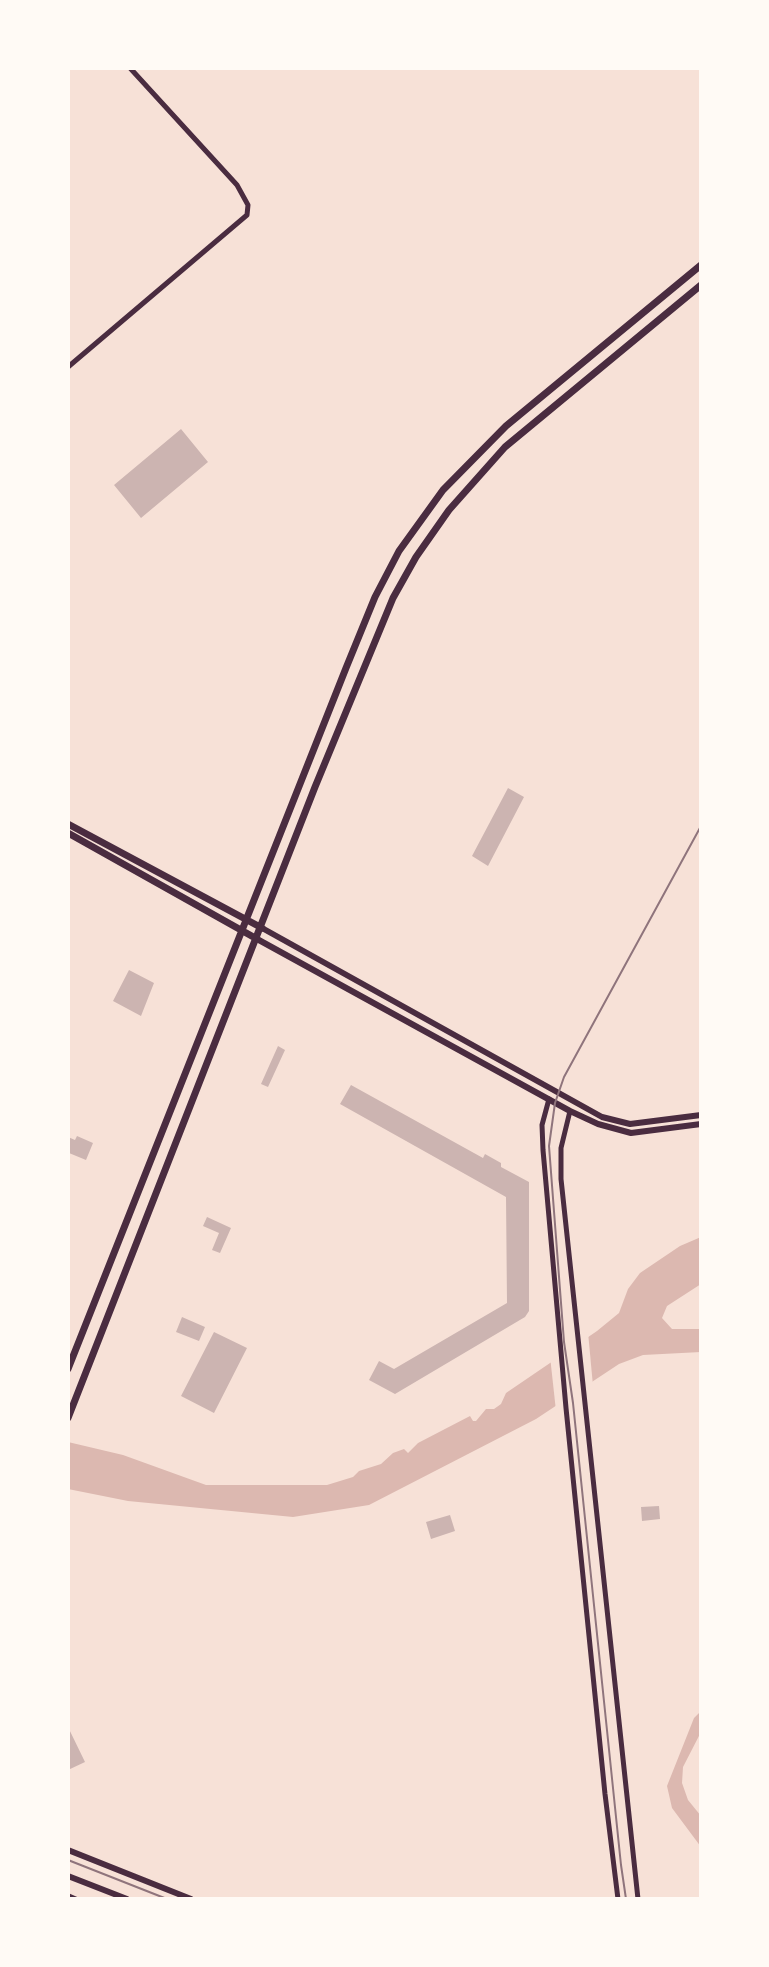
<!DOCTYPE html>
<html>
<head>
<meta charset="utf-8">
<style>
  body { margin:0 }
  #map { position:relative; width:769px; height:1967px; overflow:hidden; background:#f7e1d7; font-family:"IBM Plex Sans",sans-serif }
  canvas { display:block }
  .frame { position:absolute; inset:0; border:70px solid #fffaf5; pointer-events:none }
</style>
</head>
<body>
<div id="map">
<canvas width="769" height="1967"></canvas>
<div class="frame"></div>
</div>
<script>
const context = document.querySelector('canvas').getContext('2d');
context.lineJoin = 'round';
function fillPath(path, color) { context.fillStyle = color; context.fill(path, 'evenodd'); }
const toPath = rows => new Path2D(rows.map(r => 'M' + r).join(''));
function stroke(path, color, width, dash) { context.strokeStyle = color; context.lineWidth = width; context.lineCap = dash ? 'butt' : 'round'; context.setLineDash(dash || []); context.stroke(path); }
const water = toPath([
  [701,1237,701,1284,667,1306,662,1318,672,1329,701,1329,701,1352,643,1355,619,1364,536,1419,369,1505,293,1517,128,1501,68,1489,68,1442,123,1455,206,1485,327,1485,353,1477,359,1471,381,1464,393,1453,404,1449,408,1453,418,1443,470,1416,473,1421,476,1421,486,1409,494,1409,501,1404,506,1393,597,1331,619,1313,628,1289,640,1273,680,1246],
  [701,1711,701,1732,683,1767,682,1783,688,1800,701,1816,701,1847,672,1808,667,1786,694,1718]
]);
const pier = toPath([
  [588,1332,593,1386,556,1411,550,1356]
]);
const building = toPath([
  [181,429,208,462,141,518,114,485],
  [508,788,524,797,488,866,472,856],
  [129,970,154,983,141,1016,113,1001],
  [278,1046,285,1050,268,1087,261,1084],
  [351,1085,483,1158,485,1154,501,1163,501,1167,529,1182,529,1311,525,1317,395,1394,369,1380,379,1361,394,1369,507,1303,506,1197,340,1104],
  [77,1136,93,1143,86,1160,69,1153,68,1137,75,1140],
  [207,1217,231,1228,220,1253,212,1250,219,1233,203,1226],
  [182,1317,205,1327,199,1341,176,1332],
  [214,1332,247,1348,214,1413,181,1396],
  [659,1506,660,1519,642,1521,641,1507],
  [450,1515,455,1531,431,1539,426,1522],
  [68,1727,85,1762,68,1770]
]);
const minor = toPath([
  [68,1895,77,1899]
]);
const tertiary = toPath([
  [68,367,247,215,248,205,237,185,130,68],
  [549,1099,542,1125,543,1150,566,1408,605,1794,618,1899],
  [570,1111,561,1148,561,1179,638,1899]
]);
const secondary = toPath([
  [262,928,602,1117,630,1124,701,1115],
  [257,939,570,1111,598,1124,631,1133,701,1124],
  [68,1850,191,1899],
  [68,1876,127,1899]
]);
const primary = toPath([
  [68,824,262,928],
  [68,833,257,939],
  [68,1369,346,668,375,597,399,551,443,490,506,426,701,265],
  [68,1418,315,787,393,598,416,557,449,510,505,447,701,285]
]);
const tram = toPath([
  [68,1860,167,1899],
  [626,1899,621,1865,573,1403,564,1342,549,1146,555,1103,564,1077,701,826]
]);
fillPath(water, '#dcb8b0');
fillPath(pier, '#f7e1d7');
fillPath(building, '#ccb4b1');
stroke(minor, '#4a2c40', 4);
stroke(tertiary, '#4a2c40', 5);
stroke(secondary, '#4a2c40', 6);
stroke(primary, '#4a2c40', 7);
stroke(tram, '#8f747c', 2);
</script>
</body>
</html>
